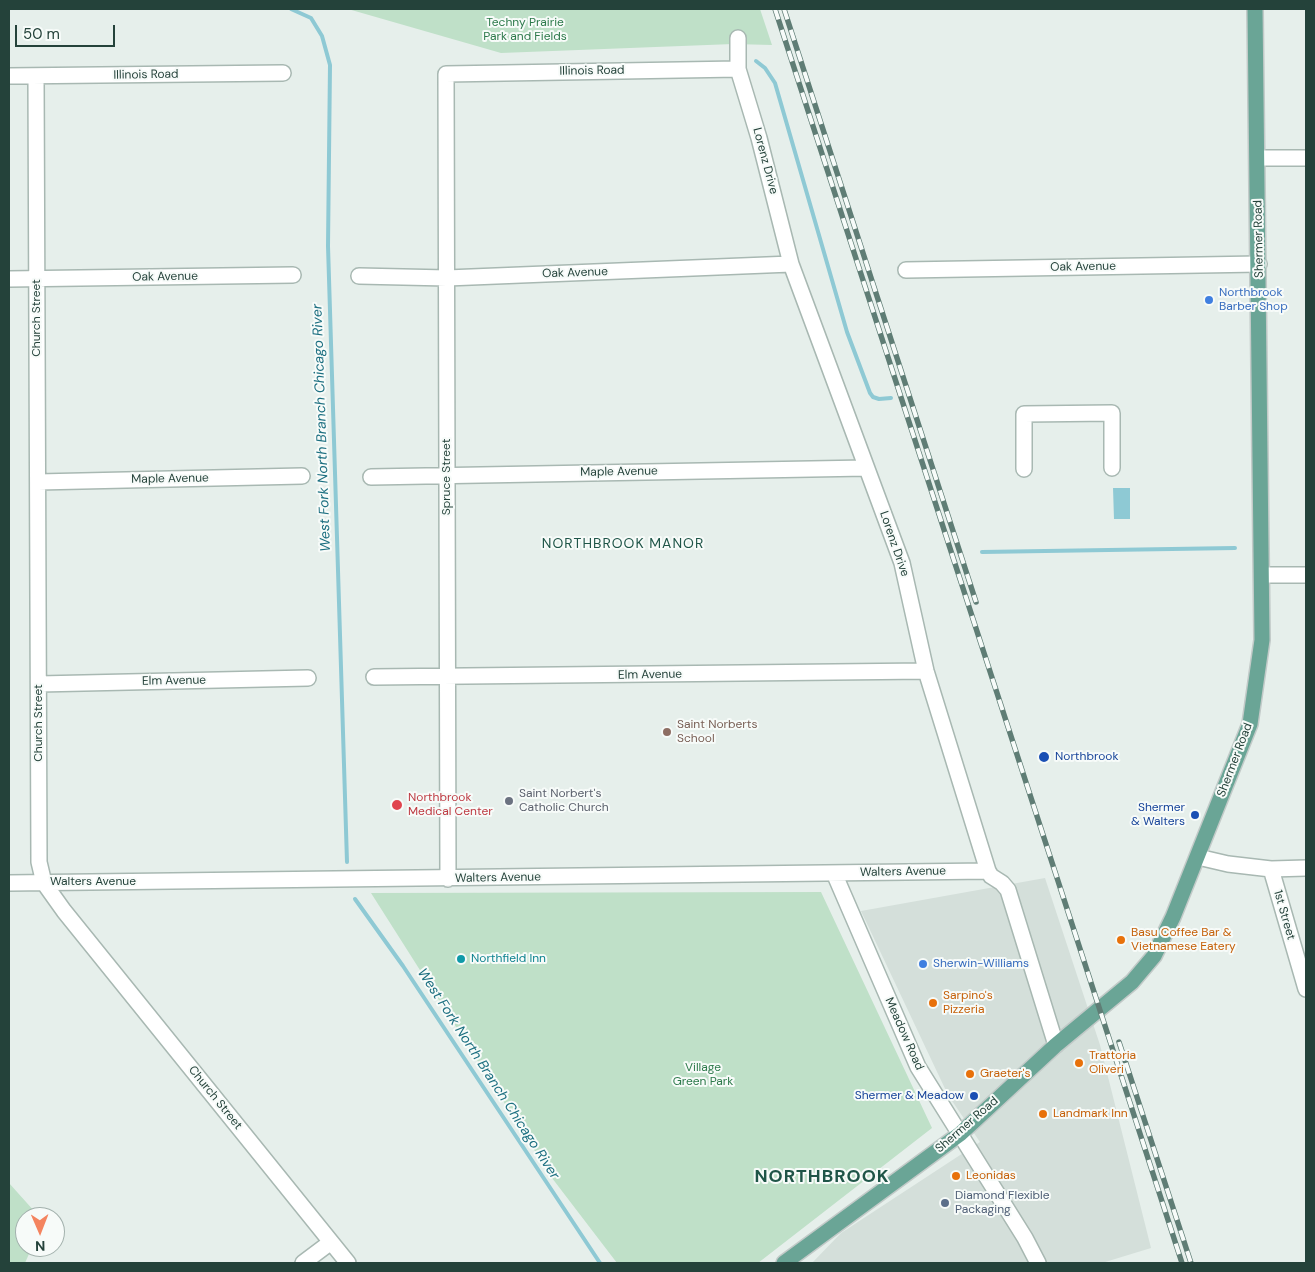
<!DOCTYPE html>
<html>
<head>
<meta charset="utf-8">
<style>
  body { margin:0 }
  #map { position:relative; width:1315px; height:1272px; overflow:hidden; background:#e6efeb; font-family:"DM Sans",sans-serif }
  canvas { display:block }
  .frame { position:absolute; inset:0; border:10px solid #24423a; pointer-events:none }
  .north { position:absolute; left:15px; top:1207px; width:50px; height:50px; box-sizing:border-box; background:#f7fbf9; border:1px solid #a3b1ad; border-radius:50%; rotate:179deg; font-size:14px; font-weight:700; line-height:20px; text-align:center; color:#24423a }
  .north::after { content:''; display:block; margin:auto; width:18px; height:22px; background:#f4845f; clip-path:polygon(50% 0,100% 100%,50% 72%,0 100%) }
  .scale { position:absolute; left:15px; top:25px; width:100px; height:22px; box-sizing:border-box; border:2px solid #24423a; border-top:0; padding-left:6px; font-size:15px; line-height:18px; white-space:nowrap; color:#24423a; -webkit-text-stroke:4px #f7fbf9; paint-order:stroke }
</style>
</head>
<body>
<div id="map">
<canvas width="1315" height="1272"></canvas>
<div class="frame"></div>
<div class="north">N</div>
<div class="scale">50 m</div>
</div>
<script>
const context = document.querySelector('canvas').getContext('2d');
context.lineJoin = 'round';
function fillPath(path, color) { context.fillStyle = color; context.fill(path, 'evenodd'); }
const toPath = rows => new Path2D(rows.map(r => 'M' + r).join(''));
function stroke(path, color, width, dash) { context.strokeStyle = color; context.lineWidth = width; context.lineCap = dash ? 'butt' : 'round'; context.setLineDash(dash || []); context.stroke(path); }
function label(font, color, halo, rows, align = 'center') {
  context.font = font + ' "DM Sans",sans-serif'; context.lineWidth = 4; context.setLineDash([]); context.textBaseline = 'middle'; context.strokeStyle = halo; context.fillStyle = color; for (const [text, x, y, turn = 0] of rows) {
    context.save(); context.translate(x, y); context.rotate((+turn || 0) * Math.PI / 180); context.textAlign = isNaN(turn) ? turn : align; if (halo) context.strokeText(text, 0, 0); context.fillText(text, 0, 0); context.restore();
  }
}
const built = toPath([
  [1045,878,1100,1045,1151,1248,1102,1263,812,1263,841,1233,980,1142,948,1095,861,911]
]);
const green = toPath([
  [348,9,760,9,772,45,733,44,501,53],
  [821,892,932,1128,758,1263,617,1263,552,1178,371,893],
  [9,1183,35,1212,35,1217,25,1217,25,1247,32,1247,25,1263,9,1263]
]);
const water = toPath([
  [1113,488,1130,488,1130,519,1114,519]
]);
const stream = toPath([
  [291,9,311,18,322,36,330,65,328,246,347,862],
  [756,61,765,68,775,83,847,332,870,393,873,397,879,399,891,398],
  [982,552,1235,548],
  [355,899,403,966,600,1263]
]);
const minor = toPath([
  [738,38,738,69,759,138,791,264,902,563,926,671,988,871,991,876,1002,883,1008,890,1056,1045],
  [9,76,283,73],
  [36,76,39,862,44,883,64,911,348,1263],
  [1258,158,1306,158],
  [906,270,1259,264],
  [359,276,447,278,791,264],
  [9,279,293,275],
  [1024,469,1024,414,1112,413,1112,468],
  [371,477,866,468],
  [38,482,302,476],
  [1262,575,1306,575],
  [374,677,926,671],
  [39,684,308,678],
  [1198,857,1228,864,1271,869,1306,868],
  [1271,869,1306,989],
  [834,873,918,1067,1025,1238,1038,1263],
  [448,879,446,74,738,69],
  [9,883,988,871],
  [303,1263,331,1242]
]);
const major = toPath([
  [784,1263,960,1134,1056,1045,1132,982,1154,956,1173,917,1250,724,1262,640,1255,9]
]);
const rail = toPath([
  [775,9,1182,1263],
  [784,9,976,602],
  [1119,1042,1191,1263]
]);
const markers = [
  [1209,300,5,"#3f7fe0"],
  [667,732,5,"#8d6e63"],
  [1044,757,6,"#1a4fb4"],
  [509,801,5,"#6b7280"],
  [397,805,6,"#e0444e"],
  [1195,815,5,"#1a4fb4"],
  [1121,940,5,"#e8710a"],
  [461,959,5,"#0f9aa8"],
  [923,964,5,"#3f7fe0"],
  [933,1003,5,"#e8710a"],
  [1079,1063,5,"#e8710a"],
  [970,1074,5,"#e8710a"],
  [974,1096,5,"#1a4fb4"],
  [1043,1114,5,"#e8710a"],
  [956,1176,5,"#e8710a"],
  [945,1203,5,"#5c6f8a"]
];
const parkNames = [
  ["Techny Prairie",525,23],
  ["Park and Fields",525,37],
  ["Village",703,1068],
  ["Green Park",703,1082]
];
const streetNames = [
  ["Illinois Road",592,71,-1],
  ["Illinois Road",146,75,-1],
  ["Lorenz Drive",765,161,75],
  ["Shermer Road",1259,239,-91],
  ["Oak Avenue",1083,267,-1],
  ["Oak Avenue",575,273,-2],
  ["Oak Avenue",165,277,-1],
  ["Church Street",37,318,-90],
  ["Maple Avenue",619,472,-1],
  ["Spruce Street",447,477,-90],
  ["Maple Avenue",170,479,-1],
  ["Lorenz Drive",894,544,71],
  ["Elm Avenue",650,675,-1],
  ["Elm Avenue",174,681,-1],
  ["Church Street",39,723,-90],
  ["Shermer Road",1235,760,-69],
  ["Walters Avenue",903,872,-1],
  ["Walters Avenue",498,878,-1],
  ["Walters Avenue",93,882],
  ["1st Street",1284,915,74],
  ["Meadow Road",904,1034,66],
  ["Church Street",215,1098,51],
  ["Shermer Road",967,1125,-41]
];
const shopNames = [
  ["Northbrook",1219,293],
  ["Barber Shop",1219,307],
  ["Sherwin-Williams",933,964]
];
const educationNames = [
  ["Saint Norberts",677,725],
  ["School",677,739]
];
const transitNames = [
  ["Northbrook",1055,757,"left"],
  ["Shermer",1185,808],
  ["& Walters",1185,822],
  ["Shermer & Meadow",964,1096]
];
const worshipNames = [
  ["Saint Norbert's",519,794],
  ["Catholic Church",519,808]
];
const healthNames = [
  ["Northbrook",408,798],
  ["Medical Center",408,812]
];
const foodNames = [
  ["Basu Coffee Bar &",1131,933],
  ["Vietnamese Eatery",1131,947],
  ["Sarpino's",943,996],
  ["Pizzeria",943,1010],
  ["Trattoria",1089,1056],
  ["Oliveri",1089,1070],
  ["Graeter's",980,1074],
  ["Landmark Inn",1053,1114],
  ["Leonidas",966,1176]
];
const cultureNames = [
  ["Northfield Inn",471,959]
];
const serviceNames = [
  ["Diamond Flexible",955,1196],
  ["Packaging",955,1210]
];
const waterNames = [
  ["West Fork North Branch Chicago River",322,428,-92],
  ["West Fork North Branch Chicago River",488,1074,57]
];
const neighbourhoodNames = [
  ["NORTHBROOK MANOR",623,544]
];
const districtNames = [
  ["NORTHBROOK",822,1177]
];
fillPath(built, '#d4dfda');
fillPath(green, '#bfe0c8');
fillPath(water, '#8ec9d4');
stroke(stream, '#8ec9d4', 4);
stroke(minor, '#a8b8b2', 18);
stroke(major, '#c2cac8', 18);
stroke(minor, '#fff', 15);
stroke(major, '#6aa596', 15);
stroke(rail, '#5f7d75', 5.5);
stroke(rail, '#f7fbf9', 4, [11]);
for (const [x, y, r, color] of markers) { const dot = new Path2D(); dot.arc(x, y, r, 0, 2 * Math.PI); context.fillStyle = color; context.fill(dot); stroke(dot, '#f7fbf9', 2); }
label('12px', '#2d7a4b', '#f7fbf9', parkNames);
label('12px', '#24423a', '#f7fbf9', streetNames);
label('12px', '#366cbe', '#f7fbf9', shopNames, 'left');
label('12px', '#785e54', '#f7fbf9', educationNames, 'left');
label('12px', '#164399', '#f7fbf9', transitNames, 'right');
label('12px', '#5b616d', '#f7fbf9', worshipNames, 'left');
label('12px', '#be3a42', '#f7fbf9', healthNames, 'left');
label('12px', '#c56008', '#f7fbf9', foodNames, 'left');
label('12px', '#0d838f', '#f7fbf9', cultureNames, 'left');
label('12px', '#4e5e75', '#f7fbf9', serviceNames, 'left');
label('italic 14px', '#1c6f80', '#f7fbf9', waterNames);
context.letterSpacing = '1px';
label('14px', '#1f5548', '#f7fbf9', neighbourhoodNames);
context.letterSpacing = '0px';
context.letterSpacing = '1px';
label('bold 18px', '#1f5548', '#f7fbf9', districtNames);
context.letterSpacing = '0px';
</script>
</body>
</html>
